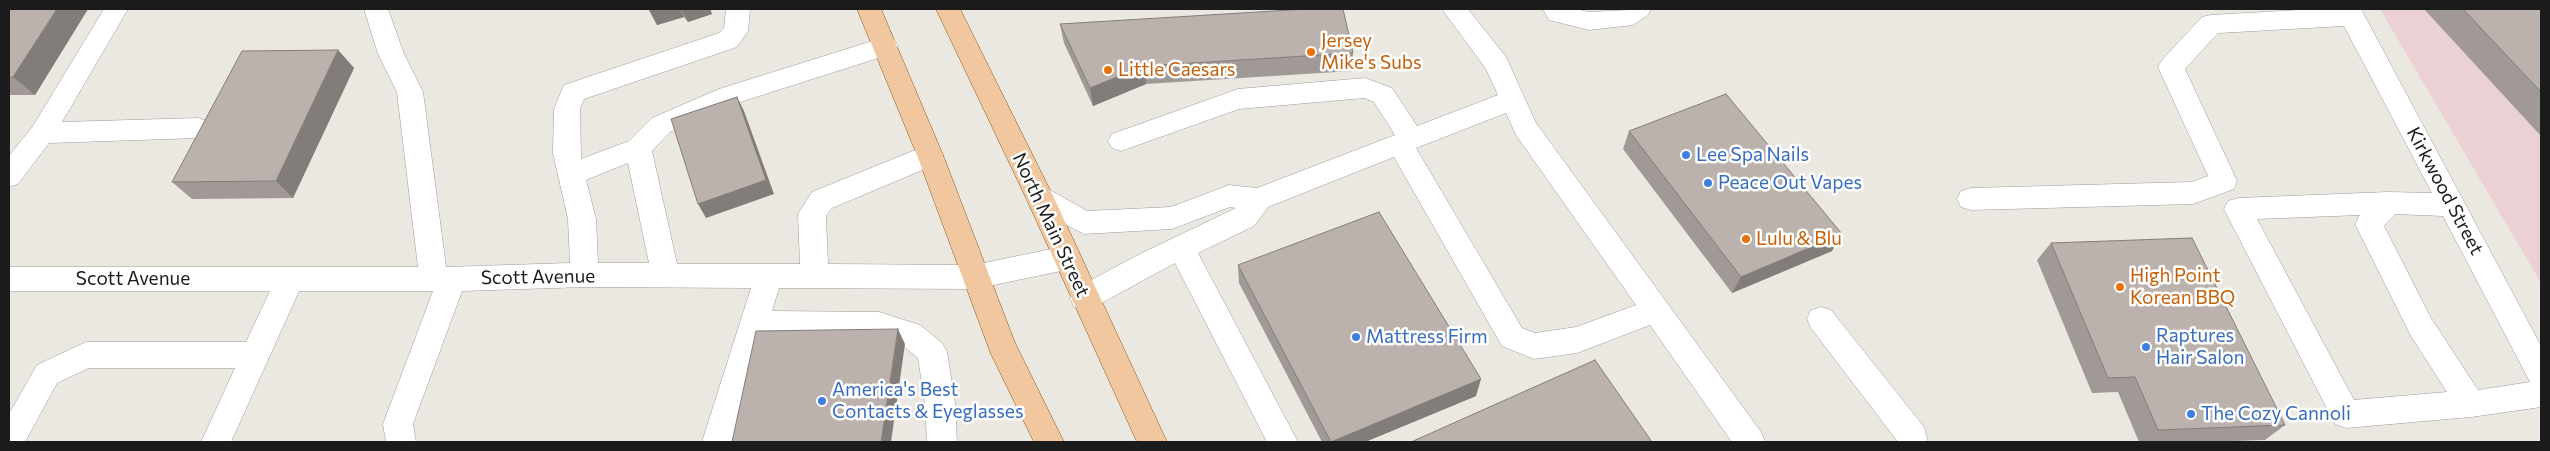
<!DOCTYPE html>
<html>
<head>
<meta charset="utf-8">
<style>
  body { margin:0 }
  #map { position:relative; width:2550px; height:451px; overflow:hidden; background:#ebe7e1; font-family:Commissioner,sans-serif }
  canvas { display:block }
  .frame { position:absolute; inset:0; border:10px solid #1b1b1b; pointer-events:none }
</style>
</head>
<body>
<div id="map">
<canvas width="2550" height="451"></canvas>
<div class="frame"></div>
</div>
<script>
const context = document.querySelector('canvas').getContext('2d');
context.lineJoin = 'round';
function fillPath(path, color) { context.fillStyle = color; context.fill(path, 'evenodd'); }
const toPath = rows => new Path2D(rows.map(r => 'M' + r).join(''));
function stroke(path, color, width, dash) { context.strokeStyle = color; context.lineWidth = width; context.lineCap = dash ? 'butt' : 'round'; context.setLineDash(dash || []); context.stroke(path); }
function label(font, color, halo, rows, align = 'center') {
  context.font = font + ' Commissioner,sans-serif'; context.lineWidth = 5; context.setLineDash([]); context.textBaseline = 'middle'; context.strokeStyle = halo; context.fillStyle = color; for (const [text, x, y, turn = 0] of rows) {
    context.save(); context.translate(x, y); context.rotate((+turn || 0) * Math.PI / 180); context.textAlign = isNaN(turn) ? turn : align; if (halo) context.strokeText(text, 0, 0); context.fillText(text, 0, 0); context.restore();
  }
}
const commercial = toPath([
  [2380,9,2541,9,2541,283]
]);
const minor = toPath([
  [104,9,128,9,62,122,198,118,207,121,211,128,207,135,198,138,49,143,18,184,9,187,9,156,33,126,104,9],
  [364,9,388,9,404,54,423,92,446,267,570,263,568,219,553,153,554,109,564,85,719,33,724,28,726,9,750,9,748,31,737,47,584,99,580,109,581,159,629,141,652,118,719,89,885,37,894,39,898,46,894,53,737,103,670,132,652,151,677,264,800,264,798,214,812,192,930,144,939,147,943,155,939,163,832,208,826,216,828,264,974,265,1066,246,1076,250,1080,258,1076,266,1066,270,974,289,779,288,772,311,879,312,920,325,942,343,947,352,955,403,957,442,927,442,925,403,918,358,901,344,879,338,765,336,732,442,702,442,751,288,585,287,462,291,413,424,416,442,386,442,383,424,433,291,299,291,231,442,201,442,235,368,89,368,57,383,25,442,9,442,9,414,37,365,86,342,246,342,270,291,9,291,9,267,418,267,397,92,378,54,364,9],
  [628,163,649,263,598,263,596,219,586,180,628,163],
  [1442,9,1468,9,1506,57,1536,123,1761,432,1765,442,1732,442,1650,325,1577,353,1534,359,1502,346,1394,157,1268,207,1254,226,1198,253,1298,442,1267,442,1175,263,1094,307,1084,310,1074,307,1070,298,1074,289,1140,254,1236,208,1230,207,1172,229,1084,234,1030,206,1026,198,1030,190,1040,187,1050,190,1087,211,1171,207,1229,185,1257,188,1395,135,1374,102,1364,98,1239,109,1121,151,1112,148,1108,141,1112,134,1238,89,1365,78,1392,88,1417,126,1498,95,1486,69,1442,9],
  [1506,113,1516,135,1636,305,1576,327,1535,333,1522,328,1416,148,1506,113],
  [1543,9,1576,9,1589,12,1651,9,1648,15,1633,25,1589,30,1549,20,1543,9],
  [2317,9,2361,9,2541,346,2541,407,2471,417,2346,428,2335,424,2228,217,2224,209,2228,201,2238,198,2388,192,2432,193,2344,26,2218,33,2185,69,2237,181,2234,189,2193,204,1971,210,1961,207,1957,199,1961,191,1971,188,2192,182,2208,176,2158,67,2162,60,2202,17,2211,15,2317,9],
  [2395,214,2443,216,2530,382,2478,390,2431,318,2384,226,2395,214],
  [2360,215,2355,224,2411,336,2447,392,2354,400,2257,219,2360,215],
  [1821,307,1831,310,1924,427,1928,442,1898,442,1811,328,1807,319,1811,310,1821,307]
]);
const major = toPath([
  [857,9,881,9,943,155,1015,343,1064,442,1034,442,991,354,917,155,857,9],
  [936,9,960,9,1054,198,1167,442,1137,442,1026,198,936,9]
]);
const wall = toPath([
  [9,9,88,9,35,95,9,95],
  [649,9,710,9,712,14,688,22,684,17,657,25],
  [2424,9,2541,9,2541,136],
  [1060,24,1353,53,1352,71,1146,84,1093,106,1064,43],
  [338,50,354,68,293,198,192,199,172,182],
  [1629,131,1832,251,1732,293,1623,149],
  [2051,243,2285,425,2265,440,2203,442,2139,442,2118,392,2092,393,2037,260],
  [1238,265,1476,396,1365,442,1322,442,1239,283]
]);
const shadedWall = toPath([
  [57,9,88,9,35,95,13,77],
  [653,9,680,9,684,17,657,25,649,10],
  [681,9,710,9,712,14,688,22],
  [338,50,354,68,293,198,276,181],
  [1144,66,1146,84,1093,106,1090,88],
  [737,97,744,111,774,194,706,218,698,204],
  [1842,234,1832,251,1732,293,1741,277],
  [898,329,905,344,891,442,881,442],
  [1481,379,1476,396,1365,442,1331,442]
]);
const building = toPath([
  [9,9,57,9,13,77,9,77,9,9],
  [1307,9,1343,9,1353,53,1144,66,1090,88,1060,24,1307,9],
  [2463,9,2541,9,2541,92,2463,9],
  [338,50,276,181,172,182,242,51,338,50],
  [1726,94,1842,234,1741,277,1629,131,1726,94],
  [737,97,766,180,698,204,671,119,737,97],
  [1379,212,1481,379,1331,442,1238,265,1379,212],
  [2192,238,2285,425,2158,430,2135,377,2108,378,2051,243,2192,238],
  [898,329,881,442,732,442,756,331,898,329],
  [1595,360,1652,442,1411,442,1595,360]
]);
const markers = [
  [1311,52,5,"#e8710a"],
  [1108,70,5,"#e8710a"],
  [1686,155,5,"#3f7fe0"],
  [1708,183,5,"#3f7fe0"],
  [1746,239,5,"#e8710a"],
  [2120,287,5,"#e8710a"],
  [1356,337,5,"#3f7fe0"],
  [2146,347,5,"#3f7fe0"],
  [822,401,5,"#3f7fe0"],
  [2191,414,5,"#3f7fe0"]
];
const foodNames = [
  ["Jersey",1321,41],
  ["Mike's Subs",1321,63],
  ["Little Caesars",1118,70],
  ["Lulu & Blu",1756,239],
  ["High Point",2130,276],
  ["Korean BBQ",2130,298]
];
const shopNames = [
  ["Lee Spa Nails",1696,155],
  ["Peace Out Vapes",1718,183],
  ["Raptures",2156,336],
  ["Hair Salon",2156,358],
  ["Mattress Firm",1366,337],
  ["America's Best",832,390],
  ["Contacts & Eyeglasses",832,412],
  ["The Cozy Cannoli",2201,414]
];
const streetNames = [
  ["Kirkwood Street",2445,191,62],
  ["North Main Street",1051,225,65],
  ["Scott Avenue",538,277,-1],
  ["Scott Avenue",133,279]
];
fillPath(commercial, '#ebd1d3');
stroke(minor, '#9c9c9c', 1);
stroke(major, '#83520e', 1);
fillPath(minor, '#fff');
fillPath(major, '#f1c7a0');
fillPath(wall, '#a19996');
fillPath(shadedWall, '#837d7a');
fillPath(building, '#bbb2ae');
stroke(building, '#837d7a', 1);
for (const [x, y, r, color] of markers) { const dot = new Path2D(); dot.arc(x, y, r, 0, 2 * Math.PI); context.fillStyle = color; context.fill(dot); stroke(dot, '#fff', 2); }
label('19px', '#c56008', '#fff', foodNames, 'left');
label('19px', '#366cbe', '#fff', shopNames, 'left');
label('19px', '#1b1b1b', '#fff', streetNames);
</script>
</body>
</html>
